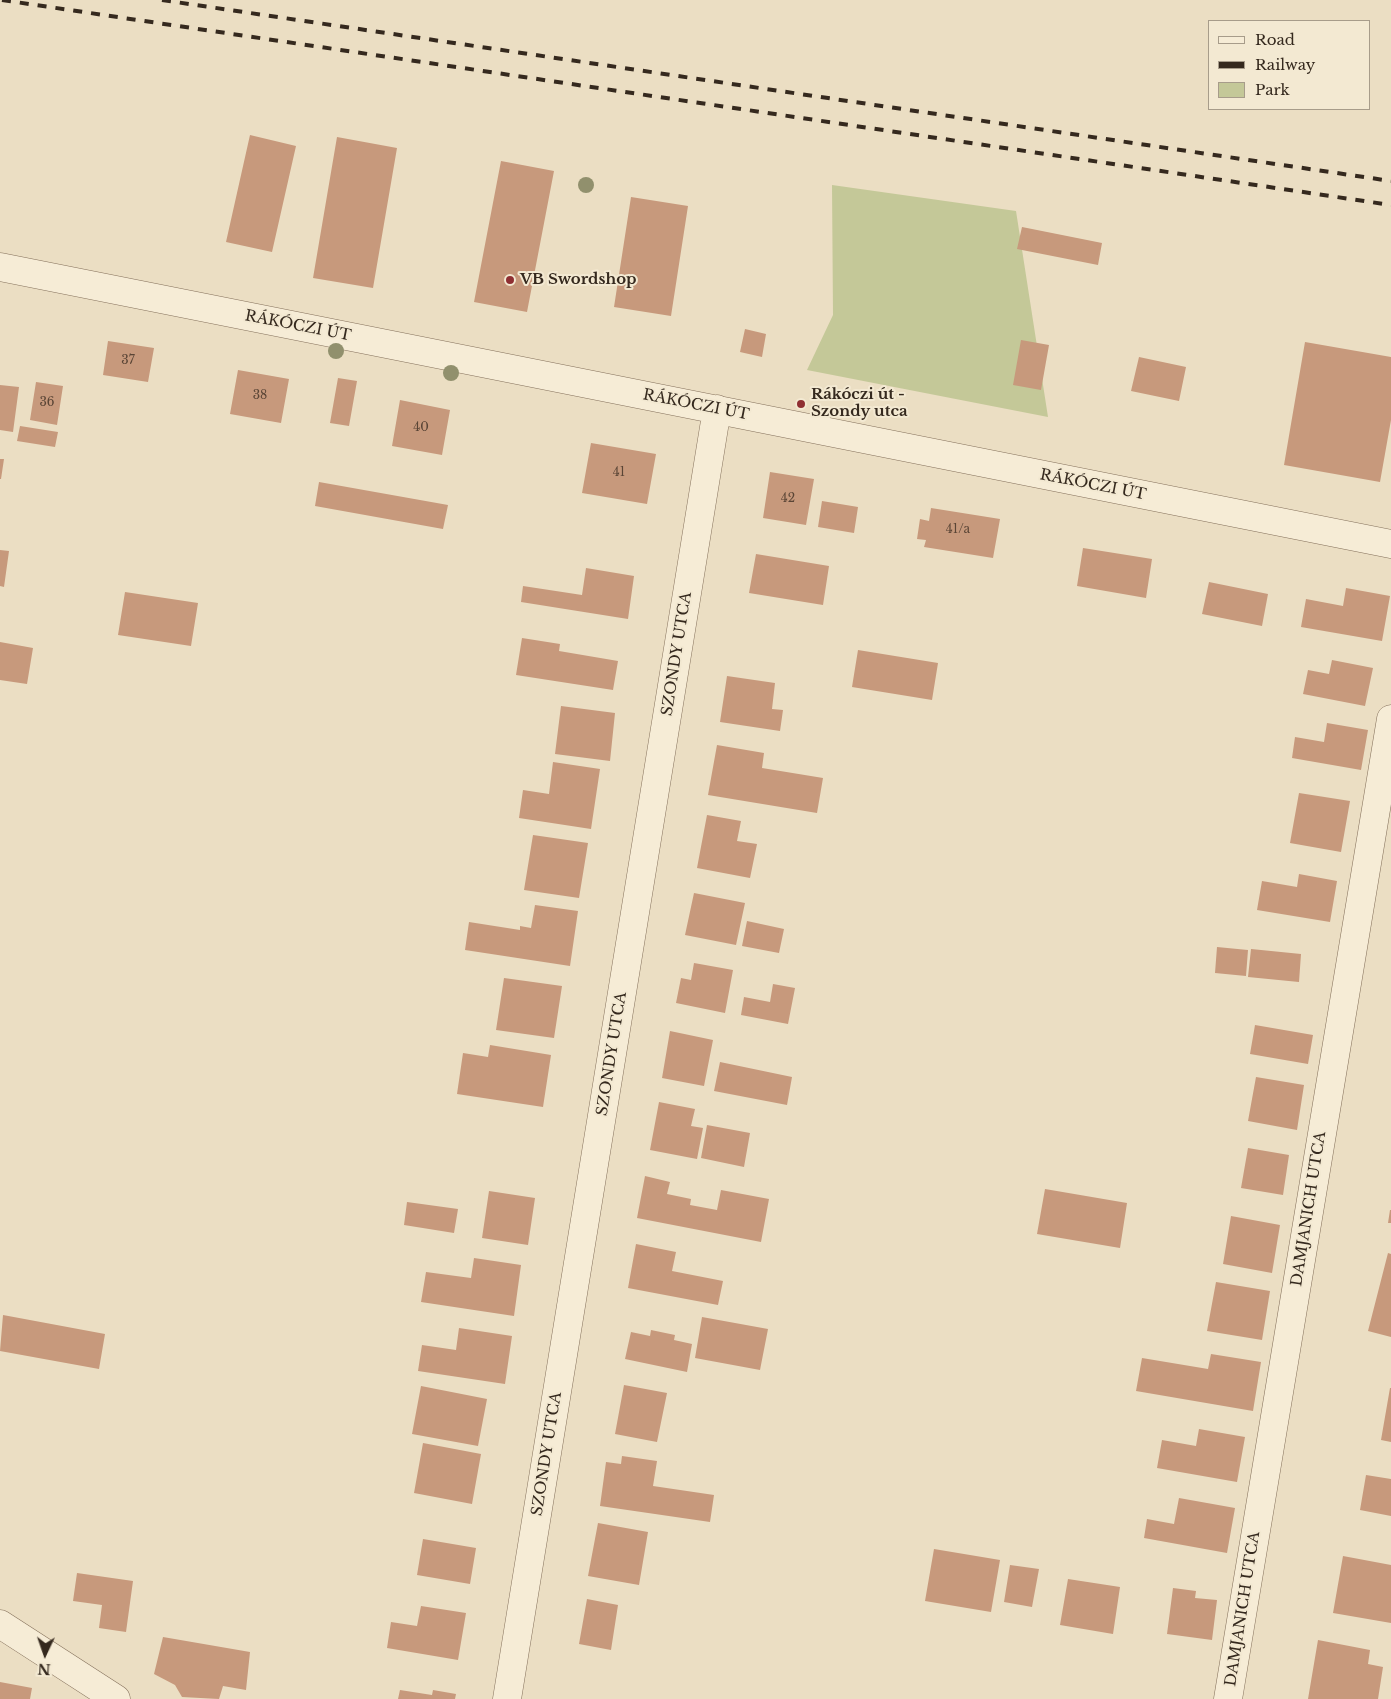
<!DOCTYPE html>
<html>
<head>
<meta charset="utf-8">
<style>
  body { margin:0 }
  #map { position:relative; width:1391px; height:1699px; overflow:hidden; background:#ebdec3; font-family:"Libre Baskerville",serif }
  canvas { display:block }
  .legend { position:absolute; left:1208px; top:20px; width:162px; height:90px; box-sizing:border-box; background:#f3e9d2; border:1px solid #a79c8a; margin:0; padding:6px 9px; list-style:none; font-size:15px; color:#35291e }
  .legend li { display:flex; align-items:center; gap:10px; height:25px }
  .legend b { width:25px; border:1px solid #a79c8a }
  .north { position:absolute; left:20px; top:1629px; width:50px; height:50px; -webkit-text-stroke:4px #f3e9d2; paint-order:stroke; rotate:183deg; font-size:14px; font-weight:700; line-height:20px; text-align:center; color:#35291e }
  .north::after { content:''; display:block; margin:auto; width:18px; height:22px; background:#35291e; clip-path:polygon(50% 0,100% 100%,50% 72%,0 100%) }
</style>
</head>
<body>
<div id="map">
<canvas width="1391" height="1699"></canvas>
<ul class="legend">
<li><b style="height:6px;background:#f6ecd6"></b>Road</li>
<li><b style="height:6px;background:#35291e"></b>Railway</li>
<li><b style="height:14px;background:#c4c898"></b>Park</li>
</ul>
<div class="north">N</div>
</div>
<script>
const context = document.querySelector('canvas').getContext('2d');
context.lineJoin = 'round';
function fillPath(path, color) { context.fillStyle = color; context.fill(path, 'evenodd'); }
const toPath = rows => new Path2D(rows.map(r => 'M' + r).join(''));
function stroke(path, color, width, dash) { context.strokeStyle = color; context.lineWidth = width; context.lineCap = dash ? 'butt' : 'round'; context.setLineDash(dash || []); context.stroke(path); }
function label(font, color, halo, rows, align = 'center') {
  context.font = font + ' "Libre Baskerville",serif'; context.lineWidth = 4; context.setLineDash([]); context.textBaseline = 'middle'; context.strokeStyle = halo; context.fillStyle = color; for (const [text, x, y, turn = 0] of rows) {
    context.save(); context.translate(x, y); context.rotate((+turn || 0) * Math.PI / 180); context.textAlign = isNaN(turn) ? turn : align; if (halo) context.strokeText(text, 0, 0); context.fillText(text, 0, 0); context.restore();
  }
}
const green = toPath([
  [832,185,1016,211,1048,417,807,370,833,315]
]);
const building = toPath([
  [250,135,296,146,272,252,226,242],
  [337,137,397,148,373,288,313,278],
  [501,161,554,171,527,312,474,302],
  [631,197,688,206,671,316,614,307],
  [1022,227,1102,243,1098,265,1017,249],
  [745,329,766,334,762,357,740,352],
  [1021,340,1049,345,1041,390,1013,385],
  [108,341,154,348,148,382,103,375],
  [1305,342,1391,357,1391,420,1380,482,1284,465],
  [1139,357,1186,367,1179,401,1131,391],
  [238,370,289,379,281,423,230,414],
  [338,378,357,381,349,426,330,423],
  [36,382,63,386,57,425,30,420],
  [0,385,19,387,13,432,0,430],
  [400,400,450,410,442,455,392,446],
  [20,426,58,432,55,447,17,441],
  [591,443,656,454,647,504,582,493],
  [0,459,4,459,1,479,0,479],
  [770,472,814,479,806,525,763,518],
  [319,482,448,505,443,529,315,506],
  [822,501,858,507,854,533,818,527],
  [931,508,1000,519,993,558,924,547,926,540,917,539,920,519,929,521],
  [1083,548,1152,559,1146,598,1077,586],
  [0,550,9,551,4,587,0,586],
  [756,554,829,566,823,605,749,593],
  [586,568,634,576,628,619,521,602,523,586,582,595],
  [1209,582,1268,594,1262,626,1202,614],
  [1346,588,1390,596,1382,641,1301,627,1306,599,1343,606],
  [125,592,198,603,191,646,118,635],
  [522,638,560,644,559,651,618,661,613,690,516,675],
  [0,642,33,648,27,684,0,680],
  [858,650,938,663,932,700,852,687],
  [1332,660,1373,668,1365,706,1303,694,1308,670,1329,674],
  [727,676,775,683,772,709,783,710,780,731,720,722],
  [561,706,615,713,610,761,555,754],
  [1327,723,1368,730,1361,770,1292,758,1295,737,1324,742],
  [717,745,764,753,762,768,823,778,817,813,708,795],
  [553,762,600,769,591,829,519,818,523,790,549,794],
  [1299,793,1350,801,1341,852,1290,843],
  [707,815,741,821,737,841,757,844,750,878,697,868],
  [533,835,588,843,579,898,524,890],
  [1299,874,1337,881,1330,922,1257,910,1262,881,1297,887],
  [694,893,745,903,736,945,685,935],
  [535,905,578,911,570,966,465,950,469,922,520,930,520,926,531,928],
  [747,921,784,929,779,953,742,946],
  [1217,947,1248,950,1246,976,1215,973],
  [1251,949,1301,954,1299,982,1248,977],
  [694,963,733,970,725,1013,676,1003,681,978,691,980],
  [504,978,562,986,554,1038,496,1030],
  [773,984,795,988,788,1024,741,1015,744,997,770,1002],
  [1255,1025,1313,1035,1308,1064,1250,1054],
  [670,1031,713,1040,704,1086,662,1078],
  [490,1045,551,1055,543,1107,457,1094,463,1053,488,1057],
  [720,1062,792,1077,787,1105,714,1091],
  [1256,1077,1304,1085,1297,1130,1248,1121],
  [659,1102,695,1109,691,1126,703,1128,697,1159,650,1150],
  [707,1125,750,1133,744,1167,701,1158],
  [1248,1148,1289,1155,1283,1195,1241,1188],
  [645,1176,670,1182,667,1194,691,1199,690,1205,717,1210,721,1190,769,1199,761,1242,637,1218],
  [1045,1189,1127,1203,1120,1248,1037,1234],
  [489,1191,535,1198,528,1245,482,1238],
  [407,1202,458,1209,454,1233,404,1225],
  [1390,1210,1391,1210,1391,1223,1388,1223],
  [1231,1216,1280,1225,1272,1273,1223,1264],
  [636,1244,676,1252,672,1271,723,1281,718,1305,628,1288],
  [1388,1253,1391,1254,1391,1337,1368,1331],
  [474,1258,521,1265,514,1316,421,1302,426,1272,471,1278],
  [1216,1282,1270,1291,1262,1340,1207,1331],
  [3,1315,105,1334,99,1369,0,1351],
  [702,1317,768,1329,760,1370,695,1358],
  [459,1328,512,1336,505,1384,418,1371,422,1345,456,1350],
  [651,1330,675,1335,674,1340,692,1344,687,1372,625,1359,631,1332,650,1336],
  [1211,1354,1261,1362,1253,1411,1136,1391,1142,1358,1208,1369],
  [624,1385,667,1393,657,1442,615,1434],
  [421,1386,487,1399,478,1446,412,1434],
  [1390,1388,1391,1388,1391,1442,1381,1440],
  [1199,1429,1245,1437,1237,1482,1157,1468,1162,1440,1196,1446],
  [423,1443,481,1454,472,1504,414,1493],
  [622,1456,657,1461,653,1486,714,1495,710,1522,600,1506,606,1462,621,1464],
  [1366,1475,1391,1479,1391,1516,1360,1510],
  [1179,1498,1235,1508,1227,1553,1144,1538,1147,1519,1174,1524],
  [598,1523,648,1532,639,1585,588,1576],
  [423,1539,476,1548,470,1584,417,1575],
  [934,1549,1000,1560,991,1612,925,1601],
  [1343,1556,1391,1565,1391,1623,1333,1613],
  [1010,1565,1039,1569,1032,1607,1004,1602],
  [77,1573,133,1581,126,1632,99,1628,102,1605,73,1601],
  [1068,1579,1120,1587,1113,1634,1060,1625],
  [1173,1588,1196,1591,1195,1598,1217,1600,1212,1640,1167,1634],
  [587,1599,618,1605,611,1650,579,1644],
  [421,1606,466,1613,458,1660,387,1648,391,1622,417,1626],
  [163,1637,250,1652,246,1690,223,1686,219,1699,182,1697,175,1685,154,1674],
  [1318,1640,1370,1650,1368,1664,1383,1667,1378,1699,1308,1699],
  [0,1682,32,1688,30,1699,0,1699],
  [400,1690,432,1695,433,1690,456,1694,455,1699,398,1699]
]);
const street = toPath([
  [0,267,1391,544],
  [0,1624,116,1699],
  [507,1699,717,409],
  [1228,1699,1391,719]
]);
const rail = toPath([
  [2,0,1391,205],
  [162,0,1391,181]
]);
const trees = [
  [586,185],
  [336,351],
  [451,373]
];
const markers = [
  [510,280,5,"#8f2f32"],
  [801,404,5,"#8f2f32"]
];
const numberNames = [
  ["37",128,361],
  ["38",260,396],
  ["36",47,403],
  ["40",421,428],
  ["41",619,473],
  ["42",788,499],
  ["41/a",958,530]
];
const poiNames = [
  ["VB Swordshop",520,280],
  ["Rákóczi út -",811,395],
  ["Szondy utca",811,412]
];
const streetNames = [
  ["RÁKÓCZI ÚT",298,326,11],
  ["RÁKÓCZI ÚT",696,405,11],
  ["RÁKÓCZI ÚT",1093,485,11],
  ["SZONDY UTCA",677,654,-81],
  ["SZONDY UTCA",612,1054,-81],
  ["DAMJANICH UTCA",1309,1209,-81],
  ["SZONDY UTCA",547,1454,-81],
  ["DAMJANICH UTCA",1243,1609,-81]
];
fillPath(green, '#c4c898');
fillPath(building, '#c7997c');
stroke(street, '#84705b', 29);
stroke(street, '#f6ecd6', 28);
stroke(rail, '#35291e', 4, [9, 9]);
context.fillStyle = '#91906d';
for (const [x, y] of trees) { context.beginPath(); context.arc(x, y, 8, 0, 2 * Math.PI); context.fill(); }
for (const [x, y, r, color] of markers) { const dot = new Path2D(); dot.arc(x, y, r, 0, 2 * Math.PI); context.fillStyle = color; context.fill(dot); stroke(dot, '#f3e9d2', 2); }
label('12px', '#5a4536', null, numberNames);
label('bold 15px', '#35291e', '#f3e9d2', poiNames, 'left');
label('15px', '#35291e', '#f3e9d2', streetNames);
</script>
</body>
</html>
